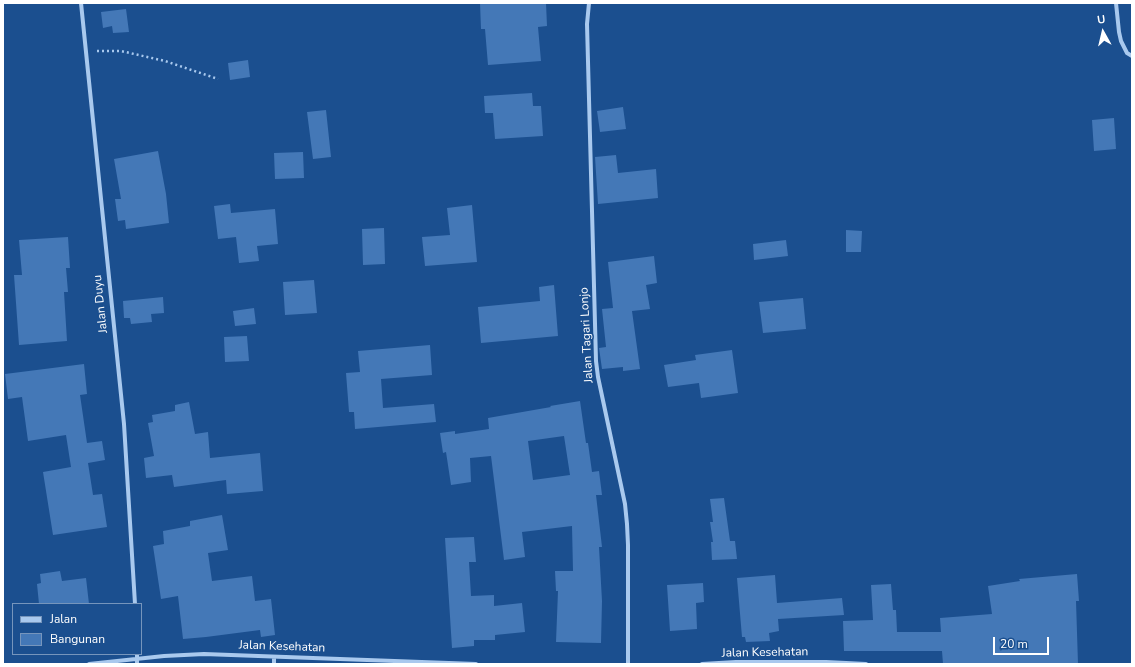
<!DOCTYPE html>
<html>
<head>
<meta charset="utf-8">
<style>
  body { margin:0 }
  #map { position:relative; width:1135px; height:667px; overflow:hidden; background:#1b4f8f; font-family:"Nunito Sans",sans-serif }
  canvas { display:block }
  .frame { position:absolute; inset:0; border:4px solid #fff; pointer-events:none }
  .legend { position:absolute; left:12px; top:603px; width:130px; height:52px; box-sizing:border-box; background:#1b4f8f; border:1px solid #7695bc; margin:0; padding:5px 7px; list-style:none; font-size:12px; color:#fff }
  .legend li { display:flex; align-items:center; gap:8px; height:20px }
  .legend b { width:20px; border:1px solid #7695bc }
  .north { position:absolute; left:1083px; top:12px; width:40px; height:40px; -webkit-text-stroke:3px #1b4f8f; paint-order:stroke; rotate:352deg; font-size:11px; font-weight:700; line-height:16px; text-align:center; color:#fff }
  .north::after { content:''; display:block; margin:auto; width:14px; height:18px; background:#fff; clip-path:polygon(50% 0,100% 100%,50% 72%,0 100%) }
  .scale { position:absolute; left:993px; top:637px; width:56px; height:18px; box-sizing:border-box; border:2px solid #fff; border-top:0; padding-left:5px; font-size:12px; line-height:14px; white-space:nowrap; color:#fff; -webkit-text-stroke:3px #1b4f8f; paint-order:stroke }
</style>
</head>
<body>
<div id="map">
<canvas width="1135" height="667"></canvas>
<div class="frame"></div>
<ul class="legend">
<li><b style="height:5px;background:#a9c9ee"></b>Jalan</li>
<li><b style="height:11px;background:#4478b7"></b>Bangunan</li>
</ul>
<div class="north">U</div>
<div class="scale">20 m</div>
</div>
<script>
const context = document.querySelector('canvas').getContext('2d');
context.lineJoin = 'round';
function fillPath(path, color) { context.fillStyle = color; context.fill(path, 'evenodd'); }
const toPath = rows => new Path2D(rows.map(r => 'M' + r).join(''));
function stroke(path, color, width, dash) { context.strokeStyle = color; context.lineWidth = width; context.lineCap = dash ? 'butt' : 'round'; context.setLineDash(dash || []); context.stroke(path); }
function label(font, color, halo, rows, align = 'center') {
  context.font = font + ' "Nunito Sans",sans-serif'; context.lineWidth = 3; context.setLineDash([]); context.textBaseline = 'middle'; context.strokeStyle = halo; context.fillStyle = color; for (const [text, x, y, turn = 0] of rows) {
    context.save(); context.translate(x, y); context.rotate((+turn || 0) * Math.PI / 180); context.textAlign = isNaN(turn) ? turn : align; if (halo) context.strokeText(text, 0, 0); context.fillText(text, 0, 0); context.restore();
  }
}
const building = toPath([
  [480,3,546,3,547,26,538,27,541,61,488,65,485,29,481,29],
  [126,9,129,32,113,33,112,26,103,28,101,12],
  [248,60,250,77,230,80,228,63],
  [532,93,533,106,541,106,543,136,495,139,493,113,485,113,484,96],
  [623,107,626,129,600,132,597,111],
  [326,110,331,157,313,159,307,112],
  [1114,118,1116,149,1094,151,1092,120],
  [158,151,166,194,169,223,126,229,125,220,118,221,115,199,121,199,114,159],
  [303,152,304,178,275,179,274,153],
  [616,155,618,173,656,169,658,198,598,204,595,157],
  [230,204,231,213,275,209,278,244,257,246,259,261,239,263,236,237,218,239,214,206],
  [472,205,477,262,425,266,422,237,450,235,447,208],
  [384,228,385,264,363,265,362,229],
  [846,230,862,231,861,252,846,252],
  [68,237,70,268,66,268,68,292,64,292,67,341,19,345,14,275,22,275,19,240],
  [786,240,788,256,754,260,753,244],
  [654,256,657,283,646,285,650,309,632,311,640,369,623,371,623,367,602,369,599,348,606,347,602,309,613,308,608,262],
  [314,280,317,313,285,315,283,282],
  [554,285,558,336,481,343,478,307,540,301,539,287],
  [163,297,164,313,151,314,152,322,131,324,130,318,124,318,123,301],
  [803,298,806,329,763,333,759,302],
  [254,308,256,324,235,326,233,311],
  [247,336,249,361,225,362,224,337],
  [430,345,432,375,381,379,383,408,434,404,436,422,355,429,354,412,349,412,346,373,360,372,358,351],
  [732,350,738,393,701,398,699,383,668,387,664,365,696,360,695,355],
  [84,364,87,394,80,395,87,443,102,441,105,460,88,463,93,495,102,494,107,527,53,535,43,472,71,467,66,435,28,441,22,397,8,399,5,374],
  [580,401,586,443,588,443,592,472,599,471,602,495,596,495,602,547,599,547,602,601,601,643,556,642,558,591,556,591,555,571,573,571,572,526,522,532,525,557,504,560,491,456,470,458,471,482,451,485,446,452,443,453,440,433,455,431,455,434,489,429,488,418,551,407,550,406],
  [564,436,570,475,533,480,528,441],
  [189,402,195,434,208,432,210,458,260,453,263,491,227,494,226,480,174,487,172,475,146,478,144,458,154,456,148,423,153,422,152,415,175,411,175,405],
  [724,498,730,541,735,541,737,559,712,560,711,542,713,542,710,522,713,522,710,499],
  [222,515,228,550,208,553,212,581,252,576,255,601,271,599,275,635,261,637,260,630,206,637,183,639,178,596,161,599,153,546,164,544,163,531,190,526,190,521],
  [474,537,476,562,469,562,471,596,494,595,494,606,522,603,525,632,495,635,495,640,474,640,474,646,452,648,445,538],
  [60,571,62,581,86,578,89,604,39,604,37,584,41,583,40,574],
  [1077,574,1079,601,1076,601,1078,664,943,664,942,651,844,651,843,621,873,620,871,585,891,584,893,610,896,610,897,632,941,632,940,618,992,614,988,586,1020,581,1019,579],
  [775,575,777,603,842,598,844,615,778,619,779,631,769,633,770,641,746,642,745,637,742,637,737,578],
  [703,583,704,602,696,603,697,629,670,631,667,585]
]);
const path = toPath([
  [97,51,121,51,165,61,218,79]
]);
const minor = toPath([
  [81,3,124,424,135,604],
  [589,3,587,24,596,361,598,377,625,504,627,524,628,545,628,664],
  [1116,3,1119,32,1121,41,1127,53,1132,56],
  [137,654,137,664],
  [826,662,866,664],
  [89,664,164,656,204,654,476,664],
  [274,664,274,657],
  [702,664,736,662,826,662,826,664]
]);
const streetNames = [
  ["Jalan Duyu",101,304,-96],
  ["Jalan Tagari Lonjo",587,335,-93],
  ["Jalan Kesehatan",282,647,2],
  ["Jalan Kesehatan",765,653,-1]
];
fillPath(building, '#4478b7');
stroke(path, '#a9c9ee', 2.5, [2, 3]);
stroke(minor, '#a9c9ee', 4);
label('12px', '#fff', '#1b4f8f', streetNames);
</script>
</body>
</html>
